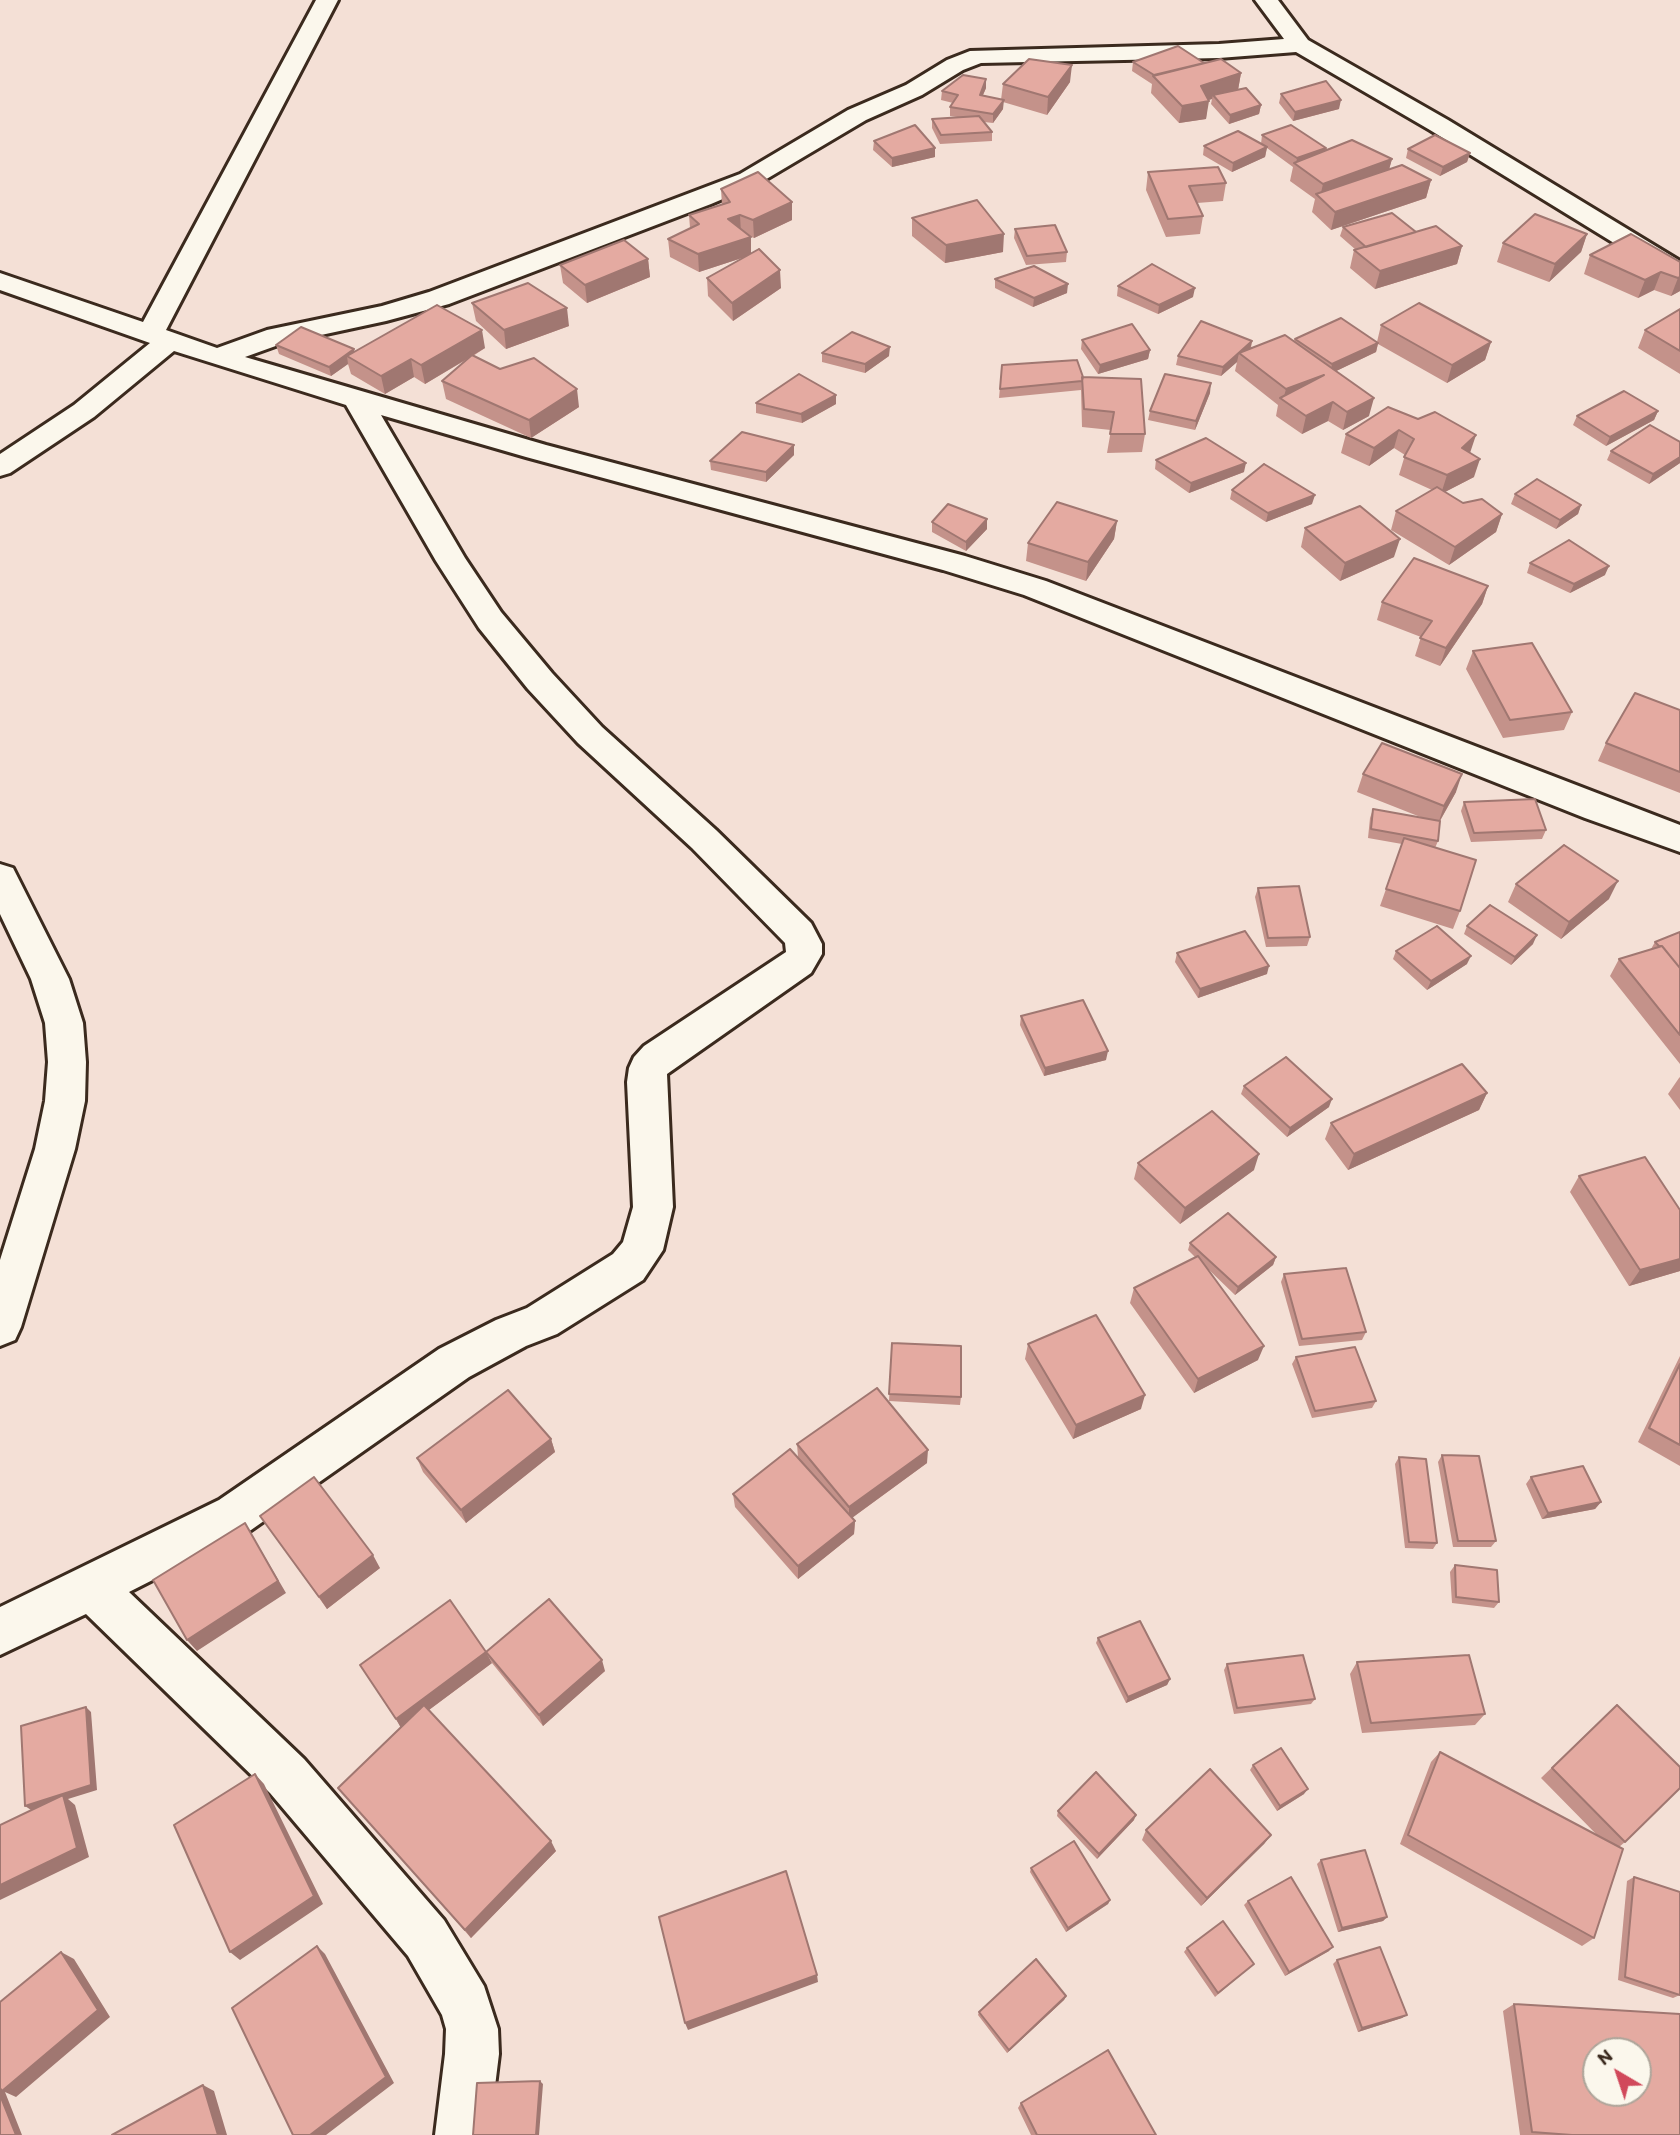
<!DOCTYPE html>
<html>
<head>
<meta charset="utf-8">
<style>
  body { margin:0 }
  #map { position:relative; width:1680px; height:2135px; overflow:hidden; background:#f4e0d6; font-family:Itim,sans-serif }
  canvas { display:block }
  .north { position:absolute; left:1582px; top:2037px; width:70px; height:70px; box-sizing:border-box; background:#fbf7ec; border:2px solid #aea59a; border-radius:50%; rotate:321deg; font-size:19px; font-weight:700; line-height:28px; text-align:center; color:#3b2a1e }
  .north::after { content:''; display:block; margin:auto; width:24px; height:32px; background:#d1495b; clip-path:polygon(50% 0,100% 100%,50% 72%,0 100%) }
</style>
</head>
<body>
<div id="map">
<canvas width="1680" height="2135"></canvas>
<div class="north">N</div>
</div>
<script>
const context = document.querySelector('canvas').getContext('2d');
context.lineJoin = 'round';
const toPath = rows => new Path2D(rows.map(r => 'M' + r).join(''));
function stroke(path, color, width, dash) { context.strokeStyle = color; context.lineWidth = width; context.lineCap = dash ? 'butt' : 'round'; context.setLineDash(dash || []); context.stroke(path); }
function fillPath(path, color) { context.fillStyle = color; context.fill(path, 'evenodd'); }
const minor = toPath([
  [316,0,338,0,166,330,217,348,267,330,382,306,429,292,740,174,848,110,906,85,947,60,970,51,1219,44,1284,39,1255,0,1278,0,1308,40,1448,120,1680,261,1680,280,1671,278,1430,130,1296,52,1219,58,981,63,963,70,922,95,866,120,758,184,711,204,449,304,386,321,284,343,245,357,546,445,965,556,1046,581,1680,825,1680,852,1585,818,1024,595,943,570,526,457,381,415,465,558,501,612,552,673,602,727,716,830,811,923,822,944,822,954,811,973,667,1074,673,1207,663,1250,643,1280,557,1334,526,1346,469,1377,251,1530,129,1592,304,1759,444,1920,484,1986,498,2029,499,2054,489,2135,435,2135,445,2054,446,2029,442,2015,408,1956,270,1793,86,1614,0,1655,0,1607,219,1500,439,1349,496,1320,527,1308,613,1254,623,1242,633,1207,627,1082,629,1068,634,1057,644,1046,786,952,785,943,692,848,578,743,528,689,479,628,436,561,346,405,174,351,94,417,10,473,0,476,0,454,74,405,150,343,0,290,0,273,143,322,316,0],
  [0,864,13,868,69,979,83,1023,86,1062,85,1101,75,1149,21,1327,15,1340,0,1346,0,1260,35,1149,45,1101,48,1062,45,1023,31,979,0,914,0,864]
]);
const wall = toPath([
  [1133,62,1204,63,1241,73,1238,90,1261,105,1259,114,1229,124,1211,104,1212,99,1208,100,1206,119,1179,123,1151,93,1152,84,1132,71],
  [986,79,986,88,983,95,1001,100,1003,84,1070,82,1047,115,1003,102,1003,109,993,123,984,122,992,132,992,141,940,144,932,128,932,119,957,117,950,116,950,107,953,103,941,100,942,91],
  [1281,94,1339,109,1293,121,1279,103],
  [1262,135,1325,151,1392,159,1389,169,1431,180,1426,198,1331,230,1312,212,1315,199,1290,181,1293,167,1267,148,1265,157,1232,172,1203,155,1204,146,1261,144],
  [874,141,935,157,892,167,873,150],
  [1408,149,1470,153,1467,162,1440,176,1406,158],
  [1148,172,1226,183,1223,201,1197,203,1203,216,1200,234,1166,237,1146,190],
  [721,189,792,220,754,238,749,236,751,237,751,253,781,288,733,321,708,296,707,278,742,258,699,272,670,257,668,239,690,228,689,215,722,205],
  [912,218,1003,252,945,263,912,236],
  [1343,227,1416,232,1462,246,1457,264,1375,289,1350,268,1354,250,1356,250,1340,236],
  [1015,229,1067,252,1066,262,1026,265,1014,238],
  [1587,234,1581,252,1549,282,1497,262,1503,243],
  [1590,255,1680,262,1680,291,1671,296,1654,290,1638,298,1584,274],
  [648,259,650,277,587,303,563,283,560,265],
  [995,279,1067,293,1033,307,995,288],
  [1118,286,1193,297,1158,314,1117,296],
  [472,303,569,326,506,349,476,321],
  [1680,309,1680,374,1638,348,1645,330],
  [1381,325,1491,342,1485,360,1447,383,1378,344,1376,352,1336,371,1369,416,1343,430,1328,421,1302,434,1276,416,1278,405,1235,371,1237,362,1221,376,1176,365,1178,356,1252,341,1251,348,1294,341,1295,339,1377,342],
  [1082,340,1150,350,1148,359,1098,374,1081,349],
  [276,345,354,349,354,351,485,348,473,356,579,407,531,438,446,399,442,381,469,358,425,384,414,377,385,394,351,374,348,364,331,376,279,354],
  [822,353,889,356,865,373,822,362],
  [1002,365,1083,377,1145,434,1142,452,1107,453,1111,430,1082,427,1081,390,999,398],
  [1210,393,1195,430,1148,420,1150,411],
  [836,395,836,404,802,423,756,413,756,403],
  [1388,407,1470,453,1474,477,1445,492,1463,503,1502,514,1496,532,1449,565,1391,530,1396,511,1432,490,1399,475,1405,455,1394,448,1369,466,1341,453,1346,434],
  [1658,411,1654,420,1606,446,1573,425,1577,416],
  [1680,442,1680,463,1649,484,1607,460,1611,451],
  [794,445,794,455,766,482,711,470,710,461],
  [1156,460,1244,472,1189,493,1155,469],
  [1232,490,1312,504,1266,522,1230,499],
  [1515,494,1581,505,1578,514,1556,529,1511,504],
  [1117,521,1114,539,1086,581,1026,561,1028,543],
  [932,522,987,529,966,551,932,532],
  [1305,528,1394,557,1340,581,1301,547],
  [1530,563,1605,575,1570,593,1527,573],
  [1488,586,1482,604,1440,666,1415,656,1421,637,1377,620,1382,602],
  [1473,651,1572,712,1564,730,1503,738,1466,669],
  [1680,710,1680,793,1598,761,1606,743],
  [1363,774,1456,792,1440,821,1438,841,1435,848,1460,911,1453,929,1380,906,1402,844,1368,838,1370,818,1373,809,1423,818,1357,792],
  [1464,802,1546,830,1542,839,1471,842,1461,811],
  [1516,884,1609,899,1561,939,1508,902],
  [1258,888,1310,937,1307,946,1266,947,1255,897],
  [1467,926,1533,944,1511,965,1464,934],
  [1680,932,1680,1064,1610,976,1619,959,1651,949,1655,942],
  [1396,951,1467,964,1427,990,1393,959],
  [1177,953,1267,974,1198,998,1175,962],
  [1021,1016,1106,1060,1044,1076,1020,1025],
  [1680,1077,1680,1110,1668,1094,1679,1078],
  [1244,1086,1329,1107,1287,1137,1241,1094],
  [1487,1093,1479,1110,1348,1170,1325,1139,1331,1123],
  [1138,1163,1254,1170,1180,1224,1134,1179],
  [1579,1176,1680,1271,1629,1286,1570,1192],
  [1190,1243,1276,1257,1273,1265,1235,1295,1207,1268,1258,1360,1194,1393,1130,1303,1134,1288,1196,1258,1188,1250],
  [1284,1274,1366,1332,1362,1340,1299,1346,1281,1282],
  [892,1343,961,1397,960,1405,889,1401],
  [1028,1344,1141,1409,1073,1439,1025,1359],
  [1680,1356,1680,1466,1638,1442],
  [1296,1357,1376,1401,1372,1408,1312,1418,1292,1364],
  [551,1439,555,1452,466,1523,423,1472,417,1458],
  [797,1444,927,1463,852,1518,855,1521,854,1534,798,1579,735,1507,733,1494,806,1468,798,1457],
  [1442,1455,1496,1541,1491,1547,1453,1547,1438,1462],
  [1399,1457,1437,1543,1433,1549,1405,1548,1395,1464],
  [1531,1477,1601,1502,1595,1509,1542,1519,1526,1484],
  [260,1516,380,1568,327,1609],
  [1455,1565,1499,1602,1494,1608,1452,1603,1450,1572],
  [1098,1638,1170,1679,1167,1685,1126,1703,1096,1643],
  [486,1652,605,1671,543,1726,492,1663],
  [1357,1662,1485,1714,1475,1725,1362,1733,1350,1674],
  [492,1663,429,1710,556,1851,471,1938,338,1788,401,1727,360,1665],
  [1227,1664,1315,1699,1311,1704,1234,1714,1224,1670],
  [1605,1716,1625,1842,1619,1847,1594,1938,1582,1946,1400,1844,1431,1762,1440,1752,1598,1836,1541,1778],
  [1253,1765,1304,1794,1277,1811,1250,1770],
  [1058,1811,1134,1820,1097,1859,1057,1816],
  [1146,1830,1271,1835,1264,1844,1201,1906,1142,1840],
  [1321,1860,1387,1917,1383,1921,1338,1932,1317,1864],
  [1031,1868,1110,1900,1108,1904,1066,1932,1030,1872],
  [1634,1877,1680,1995,1673,1998,1618,1980,1627,1881],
  [1248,1901,1329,1951,1285,1976,1244,1905],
  [1187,1948,1254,1964,1215,1997,1184,1952],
  [1337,1960,1407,2015,1402,2018,1358,2032,1333,1964],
  [1066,1996,1064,2000,1007,2053,978,2015,979,2012],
  [1514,2004,1680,2135,1520,2135,1503,2011],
  [1021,2103,1156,2135,1031,2135,1018,2108]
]);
const shadedWall = toPath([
  [1072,65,1070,82,1047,115,1048,97],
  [1241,73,1238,90,1213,95,1212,99,1202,102,1209,101,1206,119,1179,123,1182,106,1201,86],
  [986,79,986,88,979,104,980,95],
  [1004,100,1003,109,993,123,993,114],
  [1341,100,1339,109,1293,121,1295,112],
  [1261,105,1259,114,1229,124,1230,115],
  [1267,147,1265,157,1232,172,1233,163],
  [935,148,935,157,892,167,892,158],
  [1326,148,1324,157,1296,164,1297,158],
  [1470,153,1467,162,1440,176,1443,167],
  [1392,159,1387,177,1320,197,1323,184],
  [1431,180,1426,198,1331,230,1335,212],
  [792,202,792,220,754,238,753,220],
  [740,215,741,233,728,219],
  [1004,234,1003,252,945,263,946,245],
  [1587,234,1581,252,1549,282,1555,264],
  [751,237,751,255,699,272,698,254],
  [1462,246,1457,264,1375,289,1380,271],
  [648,259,650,277,587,303,585,285],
  [780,270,781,288,733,321,732,303],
  [1661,272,1654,290,1638,298,1645,280],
  [1680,277,1680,291,1671,296,1678,278],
  [1068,284,1067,293,1033,307,1034,298],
  [1195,288,1193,297,1158,314,1159,305],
  [567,308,569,326,506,349,504,330],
  [482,330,485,348,425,384,421,365],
  [1252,341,1250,350,1239,353],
  [1491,342,1485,360,1447,383,1452,365],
  [1378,343,1376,352,1330,374,1332,364],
  [890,347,889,356,865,373,865,364],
  [354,349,356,358,347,356,348,364,331,376,329,367],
  [1150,350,1148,359,1098,374,1100,365],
  [1239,353,1237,362,1221,376,1223,367],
  [411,359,414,377,385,394,381,376],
  [1324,375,1283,400,1286,389],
  [1211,383,1210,393,1195,430,1196,421],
  [577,389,579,407,531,438,529,420],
  [836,395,836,404,802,423,801,414],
  [1374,398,1369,416,1343,430,1347,412],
  [1333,402,1328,421,1302,434,1306,416],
  [1658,411,1654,420,1606,446,1610,437],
  [1399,430,1394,448,1369,466,1374,448],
  [1476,435,1470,453,1462,448],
  [794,445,794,455,766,482,766,472],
  [1680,457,1680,463,1649,484,1653,474],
  [1480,459,1474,477,1441,494,1447,475],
  [1246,463,1244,472,1189,493,1191,483],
  [1315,495,1312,504,1266,522,1268,513],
  [1581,505,1578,514,1556,529,1560,520],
  [1502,514,1496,532,1449,565,1455,547],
  [987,519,987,529,966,551,966,542],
  [1117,521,1114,539,1086,581,1088,562],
  [1400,539,1394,557,1340,581,1345,563],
  [1609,566,1605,575,1570,593,1574,584],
  [1488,586,1482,604,1440,666,1446,648],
  [1462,774,1456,792,1438,824,1444,806],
  [1618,881,1609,899,1561,939,1569,922],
  [1537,935,1533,944,1511,965,1515,957],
  [1471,956,1467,964,1427,990,1431,981],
  [1269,966,1267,974,1198,998,1200,989],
  [1108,1051,1106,1060,1044,1076,1045,1068],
  [1487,1093,1479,1110,1348,1170,1354,1154],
  [1332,1099,1329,1107,1287,1137,1290,1128],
  [1259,1154,1254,1170,1180,1224,1185,1208],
  [1276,1257,1273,1265,1235,1295,1238,1287],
  [1680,1259,1680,1271,1629,1286,1640,1270],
  [1264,1346,1258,1360,1194,1393,1198,1379],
  [1145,1395,1141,1409,1073,1439,1076,1425],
  [551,1439,555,1452,466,1523,461,1510],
  [928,1450,927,1463,849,1520,849,1507],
  [1601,1502,1595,1509,1542,1519,1548,1513],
  [855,1521,854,1534,798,1579,798,1566],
  [245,1523,286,1593,197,1651,187,1640],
  [373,1555,380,1568,327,1609,319,1597],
  [486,1652,492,1663,402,1730,396,1719],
  [602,1660,605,1671,543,1726,539,1715],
  [1170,1679,1167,1685,1126,1703,1128,1697],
  [86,1707,91,1712,97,1790,68,1799,75,1805,89,1857,0,1900,0,1885,31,1810,25,1806],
  [255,1774,264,1784,323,1904,240,1960,230,1952],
  [1308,1789,1304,1794,1277,1811,1280,1806],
  [1136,1815,1134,1820,1097,1859,1099,1854],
  [1271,1835,1264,1844,1201,1906,1207,1898],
  [551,1841,556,1851,471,1938,465,1930],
  [1110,1900,1108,1904,1066,1932,1068,1928],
  [1387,1917,1383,1921,1338,1932,1342,1928],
  [317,1946,325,1954,394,2083,326,2135,310,2135],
  [1333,1947,1329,1951,1285,1976,1289,1972],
  [61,1952,74,1959,110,2017,16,2097,5,2092,22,2135,16,2135,0,2095,0,2086],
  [817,1975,818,1982,688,2030,685,2023],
  [1066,1996,1064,2000,1007,2053,1009,2050],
  [1407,2015,1402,2018,1358,2032,1362,2028],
  [540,2081,543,2084,539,2135,536,2135],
  [203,2085,214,2091,227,2135,218,2135]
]);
const building = toPath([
  [1178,46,1204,63,1154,75,1133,62,1178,46],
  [1029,59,1072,65,1048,97,1003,84,1029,59],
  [1221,59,1241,73,1201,86,1209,101,1182,106,1153,76,1221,59],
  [963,75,986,79,980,95,1004,100,993,114,950,107,958,95,942,91,963,75],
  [1326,81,1341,100,1295,112,1281,94,1326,81],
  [1246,88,1261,105,1230,115,1213,95,1246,88],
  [979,116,992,132,941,135,932,119,979,116],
  [915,125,935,148,892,158,874,141,915,125],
  [1291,125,1326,148,1297,158,1262,135,1291,125],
  [1238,131,1267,147,1233,163,1204,146,1238,131],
  [1435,135,1470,153,1443,167,1408,149,1435,135],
  [1352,140,1392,159,1323,184,1294,163,1352,140],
  [1402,165,1431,180,1335,212,1316,194,1402,165],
  [1218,167,1226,183,1189,186,1203,216,1168,219,1148,172,1218,167],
  [758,172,792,202,753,220,740,215,728,219,751,237,698,254,668,239,699,224,689,215,730,202,721,189,758,172],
  [977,200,1004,234,946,245,912,218,977,200],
  [1392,213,1416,232,1366,247,1343,227,1392,213],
  [1535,214,1587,234,1555,264,1503,243,1535,214],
  [1055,225,1067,252,1027,256,1015,229,1055,225],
  [1436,226,1462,246,1380,271,1354,250,1436,226],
  [1631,234,1680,262,1680,277,1678,278,1661,272,1645,280,1590,255,1631,234],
  [624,240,648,259,585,285,560,265,624,240],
  [759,249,780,270,732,303,707,278,759,249],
  [1152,264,1195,288,1159,305,1118,286,1152,264],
  [1034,266,1068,284,1034,298,995,279,1034,266],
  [528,283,567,308,504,330,472,303,528,283],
  [1419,303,1491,342,1452,365,1381,325,1419,303],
  [437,305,482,330,421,365,411,359,381,376,347,356,437,305],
  [1680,309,1680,351,1645,330,1680,309],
  [1341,318,1378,343,1332,364,1295,339,1341,318],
  [1201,321,1252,341,1223,367,1178,356,1201,321],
  [1132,324,1150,350,1100,365,1082,340,1132,324],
  [301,327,354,349,329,367,276,345,301,327],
  [852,332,890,347,865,364,822,353,852,332],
  [1285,335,1374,398,1347,412,1333,402,1306,416,1280,398,1324,375,1286,389,1239,353,1285,335],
  [472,355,500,369,534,358,577,389,529,420,442,381,472,355],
  [1077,360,1083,377,1082,381,1000,389,1002,365,1077,360],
  [799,374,836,395,801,414,756,403,799,374],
  [1165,374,1211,383,1196,421,1150,411,1165,374],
  [1082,377,1141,379,1145,434,1110,434,1114,412,1084,409,1082,377],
  [1624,391,1658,411,1610,437,1577,416,1624,391],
  [1388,407,1418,419,1435,412,1476,435,1462,448,1480,459,1447,475,1404,457,1414,439,1399,430,1374,448,1346,434,1388,407],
  [1650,425,1680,442,1680,457,1653,474,1611,451,1650,425],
  [742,432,794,445,766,472,710,461,742,432],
  [1206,438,1246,463,1191,483,1156,460,1206,438],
  [1264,464,1315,495,1268,513,1232,490,1264,464],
  [1537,479,1581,505,1560,520,1515,494,1537,479],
  [1437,487,1463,503,1482,499,1502,514,1455,547,1396,511,1437,487],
  [1057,502,1117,521,1088,562,1028,543,1057,502],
  [948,504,987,519,966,542,932,522,948,504],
  [1360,506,1400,539,1345,563,1305,528,1360,506],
  [1569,540,1609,566,1574,584,1530,563,1569,540],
  [1414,558,1488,586,1446,648,1420,638,1432,621,1382,602,1414,558],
  [1532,643,1572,712,1510,720,1473,651,1532,643],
  [1635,693,1680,710,1680,772,1606,743,1635,693],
  [1382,743,1462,774,1444,806,1363,774,1382,743],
  [1535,799,1546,830,1474,833,1464,802,1535,799],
  [1373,809,1440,821,1438,841,1371,829,1373,809],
  [1404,838,1476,860,1460,911,1386,889,1404,838],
  [1564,845,1618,881,1569,922,1516,884,1564,845],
  [1299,886,1310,937,1268,938,1258,888,1299,886],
  [1490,905,1537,935,1515,957,1467,926,1490,905],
  [1437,926,1471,956,1431,981,1396,951,1437,926],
  [1245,931,1269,966,1200,989,1177,953,1245,931],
  [1680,932,1680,968,1662,946,1659,946,1655,942,1680,932],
  [1662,946,1680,968,1680,1035,1619,959,1662,946],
  [1083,1000,1108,1051,1045,1068,1021,1016,1083,1000],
  [1286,1057,1332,1099,1290,1128,1244,1086,1286,1057],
  [1462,1064,1487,1093,1354,1154,1331,1123,1462,1064],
  [1212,1111,1259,1154,1185,1208,1138,1163,1212,1111],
  [1645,1157,1680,1210,1680,1259,1640,1270,1579,1176,1645,1157],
  [1228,1213,1276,1257,1238,1287,1190,1243,1228,1213],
  [1198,1256,1264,1346,1198,1379,1134,1288,1198,1256],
  [1346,1268,1366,1332,1302,1339,1284,1274,1346,1268],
  [1096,1315,1145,1395,1076,1425,1028,1344,1096,1315],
  [892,1343,961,1346,961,1397,889,1394,892,1343],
  [1355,1347,1376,1401,1315,1411,1296,1357,1355,1347],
  [1680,1364,1680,1445,1649,1428,1680,1364],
  [877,1388,928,1450,849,1507,797,1444,877,1388],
  [508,1390,551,1439,461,1510,417,1458,508,1390],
  [790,1449,855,1521,798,1566,733,1494,790,1449],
  [1442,1455,1479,1456,1496,1541,1458,1541,1442,1455],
  [1399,1457,1426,1459,1437,1543,1409,1542,1399,1457],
  [1583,1466,1601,1502,1548,1513,1531,1477,1583,1466],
  [314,1477,373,1555,319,1597,260,1516,314,1477],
  [245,1523,278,1581,187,1640,153,1580,245,1523],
  [1455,1565,1497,1570,1499,1602,1456,1597,1455,1565],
  [549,1599,602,1660,539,1715,486,1652,549,1599],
  [450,1600,486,1652,396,1719,360,1665,450,1600],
  [1140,1621,1170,1679,1128,1697,1098,1638,1140,1621],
  [1303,1655,1315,1699,1237,1708,1227,1664,1303,1655],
  [1469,1655,1485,1714,1371,1723,1357,1662,1469,1655],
  [424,1705,551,1841,465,1930,338,1788,424,1705],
  [1617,1705,1680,1767,1680,1788,1625,1842,1552,1768,1617,1705],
  [86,1707,91,1785,25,1806,21,1726,86,1707],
  [1281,1748,1308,1789,1280,1806,1253,1765,1281,1748],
  [1440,1752,1623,1849,1594,1938,1408,1835,1440,1752],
  [1210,1769,1271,1835,1207,1898,1146,1830,1210,1769],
  [1096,1772,1136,1815,1099,1854,1058,1811,1096,1772],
  [255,1774,314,1896,230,1952,174,1825,255,1774],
  [63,1795,77,1848,0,1885,0,1825,63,1795],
  [1074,1841,1110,1900,1068,1928,1031,1868,1074,1841],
  [1365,1850,1387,1917,1342,1928,1321,1860,1365,1850],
  [786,1871,817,1975,685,2023,659,1917,786,1871],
  [1291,1877,1333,1947,1289,1972,1248,1901,1291,1877],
  [1634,1877,1680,1892,1680,1995,1625,1977,1634,1877],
  [1223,1921,1254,1964,1218,1993,1187,1948,1223,1921],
  [317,1946,386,2077,310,2135,293,2135,232,2008,317,1946],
  [1380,1947,1407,2015,1362,2028,1337,1960,1380,1947],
  [61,1952,98,2010,2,2091,0,2088,0,2002,61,1952],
  [1036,1959,1066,1996,1009,2050,979,2012,1036,1959],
  [1514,2004,1680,2014,1680,2135,1572,2135,1532,2132,1514,2004],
  [1596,2051,1638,2051,1638,2093,1596,2093,1596,2051],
  [1108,2050,1156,2135,1037,2135,1021,2103,1108,2050],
  [540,2081,536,2135,473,2135,477,2083,540,2081],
  [203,2085,218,2135,112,2135,203,2085],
  [0,2095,16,2135,0,2135,0,2095]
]);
stroke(minor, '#3b2a1e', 6);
fillPath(minor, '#fbf7ec');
fillPath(wall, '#c4928a');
fillPath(shadedWall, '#a07771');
fillPath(building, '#e4aaa1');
stroke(building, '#a07771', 2);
</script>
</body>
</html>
